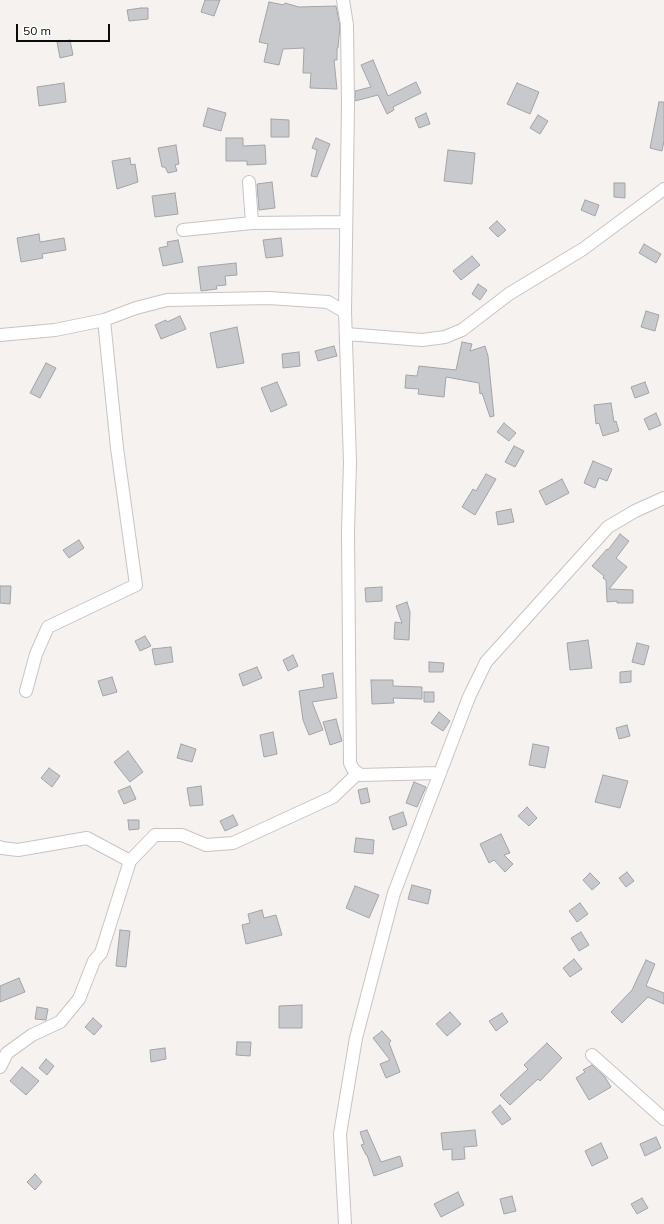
<!DOCTYPE html>
<html>
<head>
<meta charset="utf-8">
<style>
  body { margin:0 }
  #map { position:relative; width:664px; height:1224px; overflow:hidden; background:#f6f2ef; font-family:Mulish,sans-serif }
  canvas { display:block }
  .scale { position:absolute; left:16px; top:24px; width:94px; height:18px; box-sizing:border-box; border:2px solid #0c0b0a; border-top:0; padding-left:5px; font-size:12px; line-height:14px; white-space:nowrap; color:#0c0b0a; -webkit-text-stroke:3px #fff; paint-order:stroke }
</style>
</head>
<body>
<div id="map">
<canvas width="664" height="1224"></canvas>
<div class="scale">50 m</div>
</div>
<script>
const context = document.querySelector('canvas').getContext('2d');
context.lineJoin = 'round';
function fillPath(path, color) { context.fillStyle = color; context.fill(path, 'evenodd'); }
const toPath = rows => new Path2D(rows.map(r => 'M' + r).join(''));
function stroke(path, color, width, dash) { context.strokeStyle = color; context.lineWidth = width; context.lineCap = dash ? 'butt' : 'round'; context.setLineDash(dash || []); context.stroke(path); }
const building = toPath([
  [205,0,220,0,214,16,201,12,205,0],
  [269,2,284,5,285,3,299,7,336,6,340,26,338,48,337,48,337,60,334,60,337,89,310,88,311,73,303,73,304,48,283,49,279,65,264,62,268,44,259,42,269,2],
  [141,8,148,8,148,19,129,21,127,10,141,8],
  [70,40,73,55,60,58,57,42,70,40],
  [373,60,388,96,416,82,421,93,393,107,394,110,387,114,378,95,355,101,355,91,371,87,361,65,373,60],
  [64,83,66,102,39,106,37,87,64,83],
  [517,83,539,92,530,114,507,104,517,83],
  [659,102,664,102,664,141,662,151,650,148,659,102],
  [208,108,226,113,221,131,203,126,208,108],
  [426,113,430,124,419,128,415,118,426,113],
  [538,115,548,121,540,134,530,128,538,115],
  [271,119,289,120,289,137,271,137,271,119],
  [226,138,243,138,243,146,265,145,266,164,247,165,247,161,226,161,226,138],
  [316,138,330,144,317,177,311,176,317,150,312,148,316,138],
  [176,145,179,164,175,165,177,171,168,173,165,167,162,167,158,148,176,145],
  [448,150,475,153,472,184,444,181,448,150],
  [130,158,131,165,135,164,138,182,117,189,112,161,130,158],
  [272,182,275,208,259,210,257,184,272,182],
  [614,183,625,183,625,198,614,197,614,183],
  [175,193,178,214,155,217,152,196,175,193],
  [585,200,599,205,595,216,581,210,585,200],
  [497,221,506,230,498,237,489,228,497,221],
  [39,234,40,242,64,238,66,250,42,254,43,258,21,262,17,238,39,234],
  [281,238,283,256,266,258,263,240,281,238],
  [178,240,183,262,163,266,159,248,168,246,167,242,178,240],
  [644,244,661,254,656,263,639,253,644,244],
  [472,256,480,265,461,280,453,271,472,256],
  [236,263,237,275,225,276,226,285,216,286,217,289,201,291,198,267,236,263],
  [478,284,487,290,480,300,472,294,478,284],
  [646,311,659,315,655,331,641,327,646,311],
  [180,316,186,329,161,339,155,325,166,320,167,322,180,316],
  [237,327,244,363,217,368,210,333,237,327],
  [462,342,472,344,470,351,485,346,488,356,494,416,490,417,482,393,480,394,479,383,446,377,444,397,418,394,419,389,405,388,406,375,417,376,419,366,456,370,462,342],
  [334,346,337,356,318,361,315,351,334,346],
  [299,352,300,366,283,368,282,354,299,352],
  [46,363,56,368,40,398,30,393,46,363],
  [277,382,287,405,271,412,261,388,277,382],
  [645,382,649,393,635,398,631,387,645,382],
  [611,403,614,422,616,421,619,431,603,436,599,423,596,424,594,405,611,403],
  [656,413,661,425,649,430,644,419,656,413],
  [504,423,516,433,509,441,497,432,504,423],
  [514,446,524,451,515,467,505,462,514,446],
  [593,461,612,469,607,481,599,478,595,488,584,483,593,461],
  [486,474,496,479,475,515,462,507,473,489,476,491,486,474],
  [562,479,569,493,546,505,539,491,562,479],
  [511,509,514,522,498,525,496,512,511,509],
  [620,534,629,541,616,558,627,567,609,589,633,590,633,603,617,603,617,601,607,602,606,580,603,578,604,576,592,566,607,549,608,550,620,534],
  [79,540,84,548,69,558,63,550,79,540],
  [0,586,11,586,10,604,0,603,0,586],
  [382,587,382,601,366,602,365,588,382,587],
  [407,602,410,612,409,640,394,639,395,622,402,623,396,606,407,602],
  [145,636,151,646,140,651,135,641,145,636],
  [588,640,592,668,570,670,567,643,588,640],
  [637,643,649,646,644,665,632,662,637,643],
  [171,647,173,662,155,665,152,649,171,647],
  [293,655,298,666,288,671,283,660,293,655],
  [429,662,444,663,443,672,429,672,429,662],
  [257,667,262,678,243,686,239,674,257,667],
  [631,671,631,682,620,683,620,672,631,671],
  [333,673,337,698,312,702,323,730,309,735,303,720,299,691,324,687,322,675,333,673],
  [112,677,117,692,103,696,98,681,112,677],
  [371,680,393,680,393,686,422,687,422,699,393,698,394,703,372,704,371,680],
  [424,692,434,692,434,702,424,702,424,692],
  [439,712,450,721,443,731,431,723,439,712],
  [336,719,342,741,330,745,323,722,336,719],
  [627,725,630,736,619,739,616,728,627,725],
  [273,732,277,754,264,757,260,735,273,732],
  [181,744,196,749,192,762,177,758,181,744],
  [533,744,549,747,545,768,529,765,533,744],
  [128,751,143,772,130,782,114,762,128,751],
  [49,768,60,776,52,787,41,778,49,768],
  [603,775,628,781,620,808,595,802,603,775],
  [414,782,426,787,417,807,406,803,414,782],
  [130,786,136,799,124,804,118,791,130,786],
  [201,786,203,805,190,806,187,788,201,786],
  [367,788,370,802,361,804,358,790,367,788],
  [527,807,537,818,529,826,518,816,527,807],
  [403,812,407,825,393,830,389,817,403,812],
  [233,815,238,825,225,831,220,821,233,815],
  [128,820,139,820,139,829,129,830,128,820],
  [501,834,510,853,504,855,513,864,505,872,494,860,489,863,480,844,501,834],
  [356,838,374,840,373,854,354,852,356,838],
  [627,872,634,881,626,887,619,878,627,872],
  [590,873,600,883,592,890,583,880,590,873],
  [412,885,431,890,428,904,408,899,412,885],
  [355,886,379,895,369,918,346,908,355,886],
  [580,903,588,914,577,922,569,911,580,903],
  [262,910,264,918,276,915,282,935,246,944,242,925,250,923,248,914,262,910],
  [120,930,130,931,126,967,116,966,120,930],
  [581,932,589,945,579,951,571,938,581,932],
  [574,959,582,969,570,977,563,968,574,959],
  [646,960,655,964,646,986,664,993,664,1004,648,997,622,1023,611,1012,632,990,646,960],
  [19,978,25,992,0,1002,0,986,19,978],
  [302,1005,302,1028,279,1028,279,1006,302,1005],
  [37,1007,48,1009,46,1020,35,1019,37,1007],
  [450,1012,461,1024,447,1036,436,1024,450,1012],
  [502,1013,508,1022,496,1031,489,1021,502,1013],
  [93,1018,102,1026,94,1035,85,1027,93,1018],
  [382,1031,391,1041,389,1043,400,1072,386,1078,380,1064,390,1060,373,1038,382,1031],
  [237,1042,251,1042,250,1056,236,1055,237,1042],
  [547,1043,562,1058,540,1081,538,1079,510,1105,500,1095,528,1069,524,1065,547,1043],
  [165,1048,166,1059,151,1062,150,1050,165,1048],
  [46,1059,54,1066,47,1075,39,1068,46,1059],
  [592,1065,605,1077,611,1087,589,1100,576,1078,585,1072,583,1070,592,1065],
  [22,1067,39,1081,26,1095,10,1081,22,1067],
  [500,1105,511,1119,502,1125,492,1112,500,1105],
  [367,1130,381,1162,400,1156,403,1166,374,1176,367,1155,366,1155,361,1145,364,1144,360,1132,367,1130],
  [475,1130,477,1146,464,1147,465,1159,452,1160,452,1149,443,1150,441,1133,475,1130],
  [656,1137,661,1148,645,1156,640,1144,656,1137],
  [601,1143,608,1158,592,1166,585,1151,601,1143],
  [35,1174,42,1182,35,1190,27,1182,35,1174],
  [458,1192,464,1205,441,1217,434,1204,458,1192],
  [512,1196,516,1211,504,1214,500,1199,512,1196],
  [642,1198,648,1208,637,1214,631,1204,642,1198]
]);
const street = toPath([
  [343,0,347,25,348,104,345,312,350,462,348,532,350,763,353,769,360,775,439,773],
  [249,182,252,223],
  [183,230,252,223,346,222],
  [346,334,422,340,445,337,462,330,509,294,583,249,664,189],
  [0,335,55,330,104,320,136,308,167,300,269,298,328,302,345,312],
  [26,691,36,654,48,627,136,585,117,448,104,320],
  [0,847,2,848,18,850,87,838,130,861],
  [592,1055,664,1119],
  [0,1067,7,1053,32,1035,60,1022,79,999,94,961,101,953,130,861,155,835,182,835,206,845,233,843,333,797,358,773],
  [345,1224,340,1134,356,1038,394,893,469,697,486,662,608,527,635,511,664,498]
]);
fillPath(building, '#c7c9cd');
stroke(building, '#a3a4a8', 1);
stroke(street, '#c9c4c2', 14);
stroke(street, '#fff', 12);
</script>
</body>
</html>
